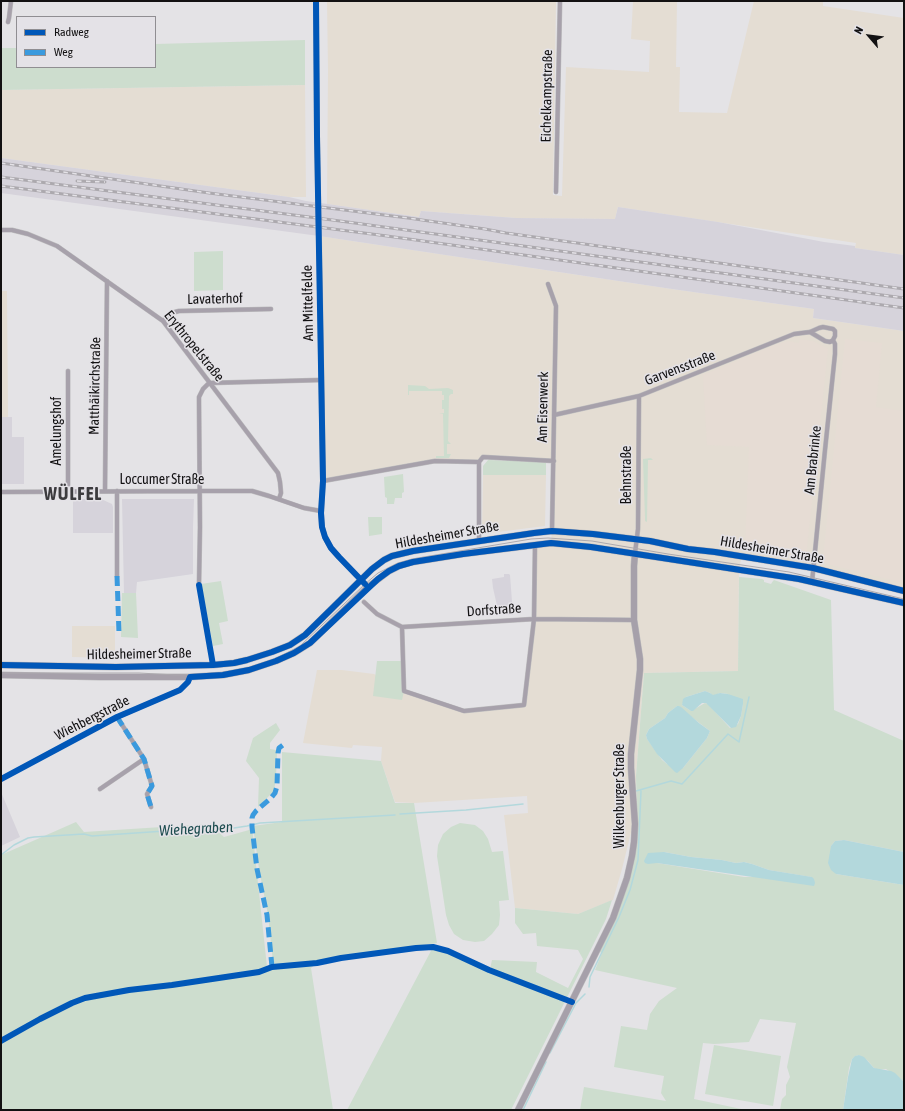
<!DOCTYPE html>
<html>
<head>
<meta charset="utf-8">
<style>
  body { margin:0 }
  #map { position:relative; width:905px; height:1111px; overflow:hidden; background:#e4e3e6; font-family:"Asap Condensed",sans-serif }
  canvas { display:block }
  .frame { position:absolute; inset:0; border:2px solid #121112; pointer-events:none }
  .legend { position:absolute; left:16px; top:16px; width:140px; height:52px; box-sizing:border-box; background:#e4e2e7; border:1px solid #908e92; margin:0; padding:5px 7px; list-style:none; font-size:12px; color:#121112 }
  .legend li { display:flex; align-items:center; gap:8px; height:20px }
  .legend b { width:20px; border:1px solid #908e92 }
  .north { position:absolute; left:849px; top:16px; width:40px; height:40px; -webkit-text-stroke:3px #e4e2e7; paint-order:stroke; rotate:298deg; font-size:11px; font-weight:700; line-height:16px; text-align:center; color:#121112 }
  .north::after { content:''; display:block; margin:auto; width:14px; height:18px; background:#121112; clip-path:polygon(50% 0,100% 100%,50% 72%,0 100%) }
</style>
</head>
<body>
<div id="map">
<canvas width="905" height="1111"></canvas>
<div class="frame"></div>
<ul class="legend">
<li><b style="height:5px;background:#0057b8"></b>Radweg</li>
<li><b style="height:5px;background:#3a9ade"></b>Weg</li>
</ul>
<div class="north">N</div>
</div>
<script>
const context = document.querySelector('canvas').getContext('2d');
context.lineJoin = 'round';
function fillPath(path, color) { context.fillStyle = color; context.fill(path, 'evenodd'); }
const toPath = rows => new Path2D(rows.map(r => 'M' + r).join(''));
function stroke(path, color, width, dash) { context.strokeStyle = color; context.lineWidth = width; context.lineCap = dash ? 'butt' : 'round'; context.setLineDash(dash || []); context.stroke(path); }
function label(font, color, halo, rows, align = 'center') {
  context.font = font + ' "Asap Condensed",sans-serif'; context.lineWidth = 3; context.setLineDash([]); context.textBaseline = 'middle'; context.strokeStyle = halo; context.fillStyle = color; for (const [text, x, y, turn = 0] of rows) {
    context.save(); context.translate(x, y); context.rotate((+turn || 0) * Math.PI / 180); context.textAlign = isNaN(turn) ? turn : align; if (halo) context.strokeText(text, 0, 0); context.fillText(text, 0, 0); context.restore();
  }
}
const commercial = toPath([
  [327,1,556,1,553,195,562,196,566,67,649,72,650,41,631,39,633,1,677,1,676,67,680,67,679,112,727,113,754,1,823,1,823,6,904,18,904,255,855,248,856,243,618,207,615,219,516,218,421,211,419,217,327,204,328,70],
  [305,85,306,197,289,197,1,158,1,90],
  [319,236,672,289,814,309,813,318,904,331,904,591,742,555,739,569,738,671,644,673,636,776,637,808,622,869,613,900,578,914,515,908,504,815,528,813,527,796,414,803,395,802,381,761,382,747,353,745,352,748,303,743,317,670,342,670,374,674,404,693,464,713,522,707,532,618,534,545,551,543,552,531,554,461,483,457,479,462,435,461,323,481],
  [1,291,7,291,8,417,1,417],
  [483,475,546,475,545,526,482,534],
  [72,626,115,626,115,658,72,657]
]);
const industrial = toPath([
  [800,339,813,341,828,349,807,547,806,555,801,557,745,548,749,447,707,445,703,375,772,346,788,341,799,343],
  [845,339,882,343,876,407,904,411,904,583,827,564,824,562,823,559]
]);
const built = toPath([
  [1,158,289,197,306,201,419,217,421,211,516,218,615,219,618,207,718,222,824,242,855,246,855,248,904,255,904,331,813,318,814,309,672,289,319,236,1,193],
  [1,417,12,417,12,437,24,437,24,484,1,484],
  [73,499,101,499,112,504,113,507,113,533,73,533],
  [122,499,194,499,193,527,193,574,137,582,136,593,124,593],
  [504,574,509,574,510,575,513,615,503,615,503,609,498,610,493,588,492,579,504,577],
  [1,792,20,837,1,846]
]);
const green = toPath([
  [305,40,305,85,1,90,1,48,17,48,17,67,155,67,155,44],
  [223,251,223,290,194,291,194,252],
  [408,385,425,386,429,389,448,388,453,390,453,394,451,394,449,396,448,441,451,444,447,444,447,454,451,454,449,458,436,458,436,456,444,456,443,414,439,414,444,413,444,409,442,409,442,400,444,400,444,395,442,395,442,391,409,391,409,395,408,395],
  [651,458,653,460,648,460,647,522,645,521,645,518,643,459],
  [488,460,546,462,546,475,483,475,483,466],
  [403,474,404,492,402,493,402,498,395,498,394,504,387,504,387,498,385,497,384,477],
  [368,517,382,517,382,534,369,536],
  [739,577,762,579,764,580,764,582,771,584,773,581,774,580,831,600,834,710,904,741,904,852,844,840,835,841,831,846,836,874,904,885,904,1086,903,1081,886,1069,878,1070,874,1068,868,1061,859,1055,856,1056,852,1059,849,1068,843,1110,780,1110,782,1099,786,1095,786,1085,790,1077,787,1067,796,1023,760,1019,749,1042,714,1044,703,1043,694,1099,746,1110,580,1110,584,1087,666,1101,661,1093,664,1076,614,1067,621,1026,647,1030,650,1014,659,1001,677,988,595,970,602,953,597,951,627,878,637,808,636,776,644,673,738,671],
  [705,691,710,693,713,696,720,693,728,694,743,704,741,716,738,724,730,728,708,704,705,703,691,711,682,705,686,697],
  [677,706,710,731,707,738,683,768,667,764,662,760,647,739,646,735,649,729,665,718,668,713],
  [664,852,691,857,722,860,736,863,744,862,752,864,769,870,811,877,744,877,657,863],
  [221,581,228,621,219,623,223,644,213,646,201,584],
  [122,593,136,593,138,638,121,637],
  [377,661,403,661,404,691,402,700,373,696],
  [276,723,280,730,270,743,270,749,276,750,277,752,276,778,274,791,258,807,259,778,246,761,253,738],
  [282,752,381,761,395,803,414,803,437,943,317,963,311,968,333,1110,1,1110,1,855,76,822,84,832,209,824,224,837,249,830,252,827,267,967,276,965,273,962,268,915,259,869,253,826,282,822],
  [460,823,475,825,483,831,488,839,492,852,503,851,509,900,499,901,500,915,499,925,492,934,484,941,475,942,463,940,454,934,449,925,446,915,437,856,438,845,443,834,451,827],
  [612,900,606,919,511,1110,347,1110,433,947,439,948,461,957,489,970,524,983,490,969,492,960,537,962,536,972,568,988,583,959,578,950,537,946,536,933,523,934,515,923,515,908,578,914],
  [714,1045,781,1056,773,1106,705,1094]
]);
const water = toPath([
  [705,691,710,693,713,695,720,693,728,694,743,699,743,704,741,716,736,727,731,728,706,703,702,703,693,711,691,711,682,705,683,699,686,697],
  [677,706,679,706,681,707,699,723,710,731,707,738,683,768,677,773,675,772,657,754,647,739,646,735,649,729,665,718,668,713],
  [844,840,904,852,904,885,836,874,831,870,828,863,831,846,835,841],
  [664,852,691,857,722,860,736,863,744,862,752,864,769,870,812,877,814,879,815,883,814,886,657,863,648,864,645,863,644,861,648,853],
  [859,1055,864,1057,874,1068,891,1071,895,1073,903,1081,904,1086,904,1110,843,1110,848,1077,852,1059,855,1056]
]);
const stream = toPath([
  [636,791,671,781,682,784,728,734,739,742,749,697],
  [400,814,466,810,523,804],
  [1,855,14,845,28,838,34,837,84,834,92,836,223,827,234,828,247,826,260,823,395,815],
  [589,987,590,977,619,917,630,890,638,860,641,791],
  [550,1053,576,1003,585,994],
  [523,1110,546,1062]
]);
const minor = toPath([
  [8,22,9,18,11,1],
  [556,192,560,1],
  [1,230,12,230,28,234,57,246,163,321,278,473,280,482,281,493,279,499],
  [548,284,556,306,552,531],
  [163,321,171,313,179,311,271,309],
  [810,332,825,341,830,342,833,340],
  [68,371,68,492],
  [554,415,639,396,794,334,810,332,819,328,823,327,833,329,835,331,835,336,833,340],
  [323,481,435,461,479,462,483,457,554,461],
  [105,491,107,281],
  [117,491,117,576],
  [1,492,200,491,252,491,269,496,304,508,321,511],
  [479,542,479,462],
  [635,553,638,529,639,396],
  [812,582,825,450,835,354,835,344,833,340],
  [199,585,200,527,199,402,199,397,203,389,209,383,321,380],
  [364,602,377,614,402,627,534,619,634,620],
  [402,627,404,691,464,711,524,705,534,619,535,545],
  [117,717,144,759,152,786,147,794,151,807],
  [1,779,117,717,180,690,188,682,190,677],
  [100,789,144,759]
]);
const tertiary = toPath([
  [316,1,317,136],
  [320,293,323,481,321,513,322,527,325,537,331,548,339,557,368,587]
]);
const secondary = toPath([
  [1,665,116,667,213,665,234,663,247,660,272,652,290,645,305,635,372,569,384,560,392,556,413,551,534,533,552,531,593,534,650,541,688,549,715,552,813,568,904,591],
  [1,675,100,677,190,677,223,675,249,670,276,661,294,653,310,643,368,587,389,571,399,566,413,562,463,554,551,543,591,547,799,579,904,603],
  [518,1110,613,918,627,878,632,856,634,842,635,824,631,768,631,754,640,670,640,659,634,620,634,566,635,553]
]);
const tram = toPath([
  [1,673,139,673,176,675,202,674,225,672,249,668,275,659,300,646,365,584,378,573,398,563,412,559,531,539,548,538,592,541,668,554,789,572,904,599]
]);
const rail = toPath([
  [1,163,209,193,408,218,485,229,506,233,904,289],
  [1,177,340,221,904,298],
  [77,181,105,182],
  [1,186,387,236,904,308]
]);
const tertiaryBridge = toPath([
  [317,136,320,293]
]);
const quiet = toPath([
  [117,576,119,633],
  [117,717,144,759,152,786,147,794,151,807],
  [272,967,267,915,257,869,252,827,252,818,253,815,256,811,271,798,275,793,277,786,278,753,279,748,283,745]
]);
const cycleway = toPath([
  [316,1,317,136,323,481,321,513,322,527,325,537,331,548,339,557,365,584],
  [199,585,213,665],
  [1,665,116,667,213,665,234,663,247,660,272,652,290,645,305,635,372,569,384,560,392,556,413,551,534,533,552,531,593,534,650,541,688,549,715,552,813,568,904,591],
  [1,779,117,717,180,690,188,682,190,677,223,675,249,670,276,661,294,653,310,643,378,579,389,571,399,566,413,562,463,554,551,543,591,547,799,579,904,603],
  [1,1041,40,1019,72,1003,85,998,129,990,172,985,259,972,272,967,317,963,341,958,416,948,433,947,448,951,489,970,572,1002]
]);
const streetNames = [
  ["Eichelkampstraße",547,96,-89],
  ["Lavaterhof",215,299,-1],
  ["Am Mittelfelde",308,303,-91],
  ["Erythropelstraße",194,346,51],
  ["Garvensstraße",680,368,-21],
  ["Matthäikirchstraße",95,386,-89],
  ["Am Eisenwerk",543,407,-89],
  ["Amelungshof",57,431,-90],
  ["Am Brabrinke",813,460,-84],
  ["Behnstraße",627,475,-90],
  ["Loccumer Straße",162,480],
  ["Hildesheimer Straße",447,535,-10],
  ["Hildesheimer Straße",772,550,10],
  ["Dorfstraße",494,610,-4],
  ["Hildesheimer Straße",139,654,-1],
  ["Wiehbergstraße",92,718,-27],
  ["Wilkenburger Straße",620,796,-90]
];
const waterNames = [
  ["Wiehegraben",196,829,-3]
];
const districtNames = [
  ["WÜLFEL",73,494]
];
fillPath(commercial, '#e4ddd3');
fillPath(industrial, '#e6dcd4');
fillPath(built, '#d6d3db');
fillPath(green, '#cdddce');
fillPath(water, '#b3d8dc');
stroke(stream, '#b3d8dc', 1.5);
stroke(minor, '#bebebf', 5);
stroke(tertiary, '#bebebf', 6);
stroke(secondary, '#bebebf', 7);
stroke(minor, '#a7a1ab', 4);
stroke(tertiary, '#a7a1ab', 5);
stroke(secondary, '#a6a0aa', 6);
stroke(tram, '#aca9ae', 1);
stroke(rail, '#aca9ae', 3);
stroke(rail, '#e4e2e7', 1.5, [4.5]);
stroke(tertiaryBridge, '#bebebf', 6, []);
stroke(tertiaryBridge, '#a7a1ab', 5);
stroke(quiet, '#3a9ade', 5, [10, 5]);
stroke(cycleway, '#0057b8', 6);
label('14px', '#121112', '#e4e2e7', streetNames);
label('italic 15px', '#1c4c4f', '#e4e2e7', waterNames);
context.letterSpacing = '1px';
label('bold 18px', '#3c3b3e', '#e4e2e7', districtNames);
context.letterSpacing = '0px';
</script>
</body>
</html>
